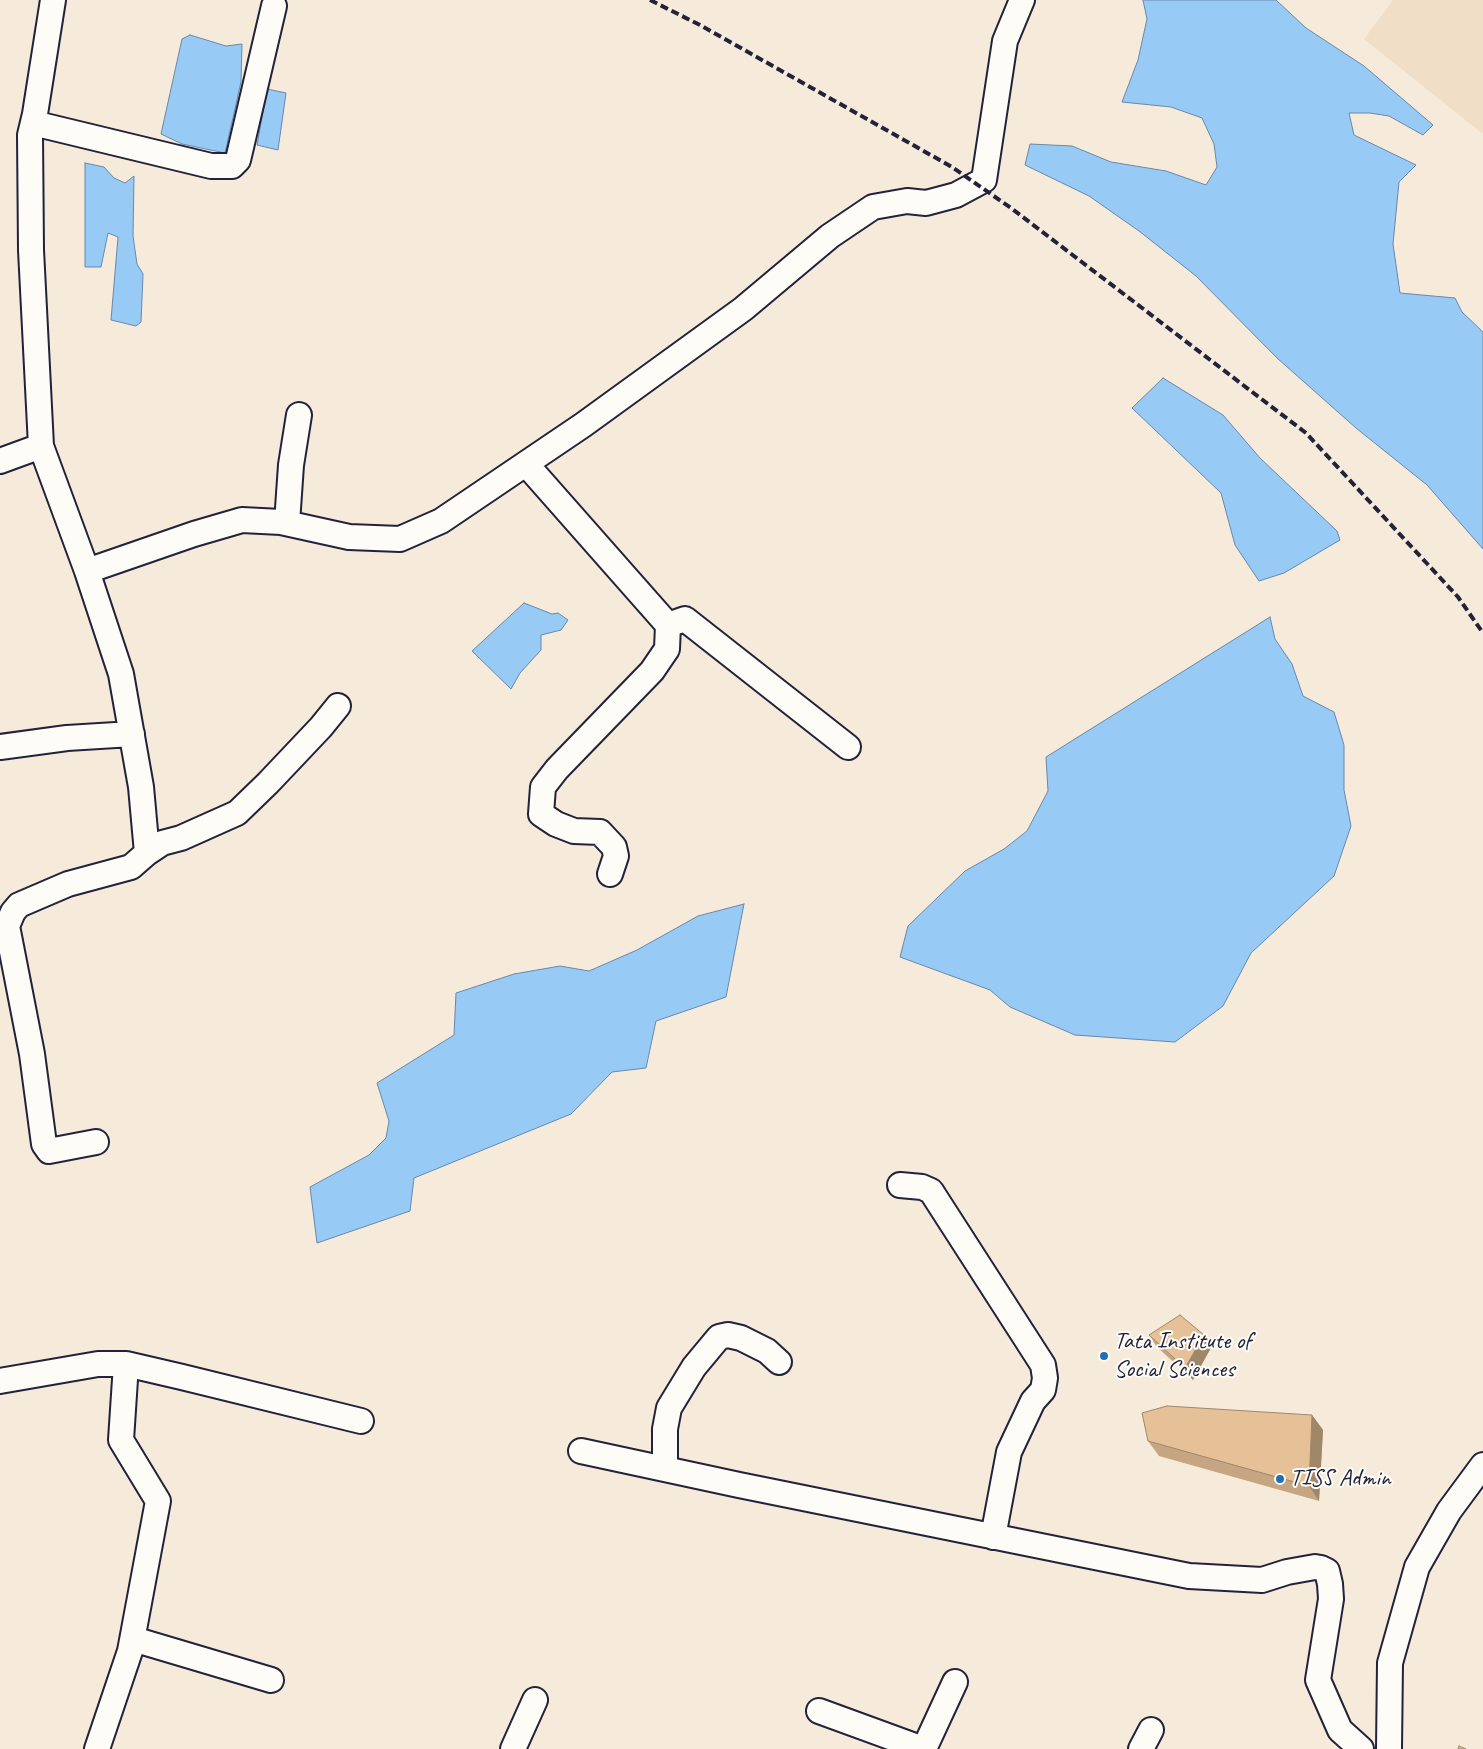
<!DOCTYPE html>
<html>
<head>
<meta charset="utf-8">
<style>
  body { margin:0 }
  canvas { display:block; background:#f6eada }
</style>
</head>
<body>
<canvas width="1483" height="1749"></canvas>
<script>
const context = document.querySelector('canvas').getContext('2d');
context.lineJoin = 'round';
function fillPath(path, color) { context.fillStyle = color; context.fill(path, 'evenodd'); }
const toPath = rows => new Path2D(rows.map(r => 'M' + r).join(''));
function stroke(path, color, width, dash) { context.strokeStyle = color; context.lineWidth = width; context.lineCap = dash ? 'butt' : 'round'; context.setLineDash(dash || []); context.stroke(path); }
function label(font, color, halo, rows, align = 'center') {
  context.font = font + ' Caveat,sans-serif'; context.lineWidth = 4; context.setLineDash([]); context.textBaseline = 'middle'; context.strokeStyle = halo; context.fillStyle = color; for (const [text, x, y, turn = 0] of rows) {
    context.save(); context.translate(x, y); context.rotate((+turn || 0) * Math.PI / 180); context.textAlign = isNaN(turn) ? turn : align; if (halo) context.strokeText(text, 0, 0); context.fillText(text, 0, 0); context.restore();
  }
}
const built = toPath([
  [1393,0,1483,0,1483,134,1364,39]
]);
const water = toPath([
  [1143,0,1276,0,1306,28,1364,66,1433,125,1423,135,1389,116,1370,113,1349,113,1354,135,1416,165,1399,182,1393,244,1400,293,1455,298,1462,312,1483,332,1483,549,1427,485,1356,428,1277,358,1196,276,1139,231,1089,196,1025,165,1030,144,1072,146,1111,162,1166,171,1206,185,1217,167,1214,144,1202,118,1171,107,1122,102,1138,60,1147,19,1143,0],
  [190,35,226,46,242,44,241,82,225,153,182,144,161,134,182,39,190,35],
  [267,89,286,93,278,150,257,145,267,89],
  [85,163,104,167,114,178,125,183,134,176,133,236,137,264,143,274,141,322,136,326,111,320,118,237,108,233,101,267,85,267,85,163],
  [1163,378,1223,415,1260,458,1337,531,1340,540,1284,573,1259,581,1235,545,1221,493,1132,408,1163,378],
  [524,603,552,614,558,613,568,620,561,630,541,635,541,650,520,673,511,689,472,651,524,603],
  [1270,617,1275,639,1292,664,1303,696,1334,712,1344,745,1344,790,1351,826,1334,876,1251,953,1223,1006,1175,1042,1075,1035,1010,1007,990,990,900,957,908,926,965,871,1004,849,1027,831,1048,791,1046,757,1270,617],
  [744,904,726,997,656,1021,646,1068,612,1072,571,1114,414,1178,410,1211,317,1243,310,1187,369,1155,386,1138,389,1121,377,1083,454,1035,456,993,514,974,560,966,589,971,637,950,698,916,744,904]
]);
const minor = toPath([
  [33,123,211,166,232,166,238,160,274,6],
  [41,446,31,250,30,135,35,114,53,0],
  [0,461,41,446,87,571,194,534,242,520,281,522,349,537,400,539,441,521,583,425,743,309,830,236,873,207,907,201,926,203,956,195,984,180,1005,41,1022,0],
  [526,464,668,625,667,649,652,671,557,769,543,787,541,814,556,824,574,831,600,832,614,847,616,856,610,874],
  [287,523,291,465,299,415],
  [87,571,121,674,141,787,147,853,131,867,68,884,19,905,13,912,7,926,32,1054,44,1144,49,1151,96,1142],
  [668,625,685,619,848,747],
  [0,747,67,738,132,734],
  [147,853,162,843,181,838,237,813,268,783,321,727,338,706],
  [900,1185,922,1187,931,1191,1043,1365,1045,1378,1043,1390,1033,1401,1009,1452,993,1537],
  [0,1381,98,1364,126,1364,182,1377,361,1421],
  [581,1451,739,1485,1189,1576,1262,1580,1287,1572,1315,1567,1321,1568,1327,1571,1330,1584,1331,1599,1318,1680,1340,1730,1361,1749],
  [665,1469,665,1429,669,1408,694,1367,719,1337,728,1335,741,1338,767,1351,779,1362],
  [133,1639,271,1680],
  [819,1711,923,1749],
  [97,1749,130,1651,158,1501,121,1440,126,1364],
  [513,1749,535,1700],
  [924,1749,955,1682],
  [1141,1749,1151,1730],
  [1389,1749,1390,1663,1417,1567,1449,1511,1483,1465]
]);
const rail = toPath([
  [650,0,700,25,952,167,1011,208,1306,433,1458,597,1483,633]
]);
const wall = toPath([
  [1149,1335,1212,1346,1193,1380,1157,1347],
  [1312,1415,1323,1430,1319,1501,1159,1456,1148,1441]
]);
const shadedWall = toPath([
  [1204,1335,1212,1346,1193,1380,1185,1368],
  [1312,1415,1323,1430,1319,1501,1309,1486]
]);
const building = toPath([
  [1180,1315,1204,1335,1185,1368,1149,1335,1180,1315],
  [1167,1406,1312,1415,1309,1486,1148,1441,1142,1413,1167,1406],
  [1459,1746,1466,1749,1458,1749,1459,1746]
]);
const markers = [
  [1104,1356,5,"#1f6fb2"],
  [1280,1479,5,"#1f6fb2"]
];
const poiNames = [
  ["Tata Institute of",1114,1342],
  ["Social Sciences",1114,1370],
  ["TISS Admin",1290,1479]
];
fillPath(built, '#f1dec6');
fillPath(water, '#97cbf5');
stroke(water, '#6887ab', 1);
stroke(minor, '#22223b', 28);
stroke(minor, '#fdfcf7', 24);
stroke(rail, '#22223b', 4, [8, 4]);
fillPath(wall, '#c6a682');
fillPath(shadedWall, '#a1876a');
fillPath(building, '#e6c197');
stroke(building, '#a1876a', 1);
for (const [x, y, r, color] of markers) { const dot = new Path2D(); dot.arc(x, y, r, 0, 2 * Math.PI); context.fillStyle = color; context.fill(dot); stroke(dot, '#fdfcf7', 2); }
label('24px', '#22223b', '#fdfcf7', poiNames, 'left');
</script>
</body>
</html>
